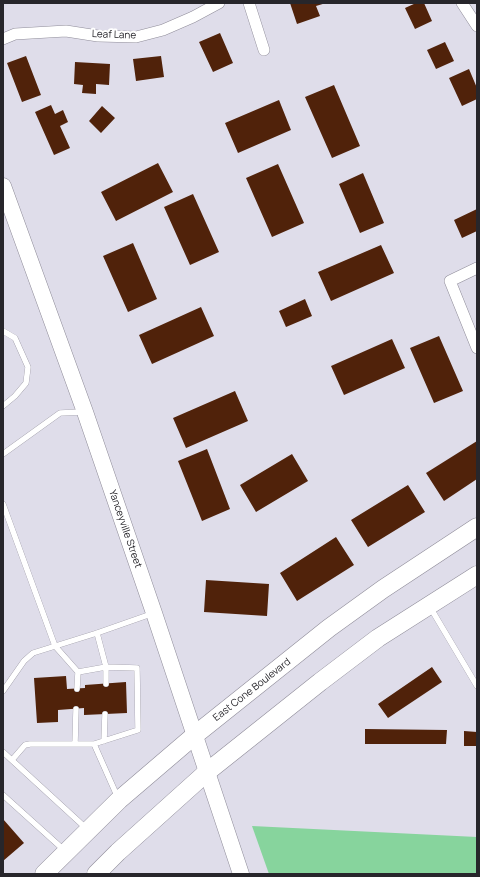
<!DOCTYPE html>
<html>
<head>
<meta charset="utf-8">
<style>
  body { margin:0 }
  #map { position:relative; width:480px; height:877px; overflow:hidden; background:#dfddea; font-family:Manrope,sans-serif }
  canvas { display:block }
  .frame { position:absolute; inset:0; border:4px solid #27262b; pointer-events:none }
</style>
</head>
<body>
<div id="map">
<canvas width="480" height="877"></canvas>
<div class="frame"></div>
</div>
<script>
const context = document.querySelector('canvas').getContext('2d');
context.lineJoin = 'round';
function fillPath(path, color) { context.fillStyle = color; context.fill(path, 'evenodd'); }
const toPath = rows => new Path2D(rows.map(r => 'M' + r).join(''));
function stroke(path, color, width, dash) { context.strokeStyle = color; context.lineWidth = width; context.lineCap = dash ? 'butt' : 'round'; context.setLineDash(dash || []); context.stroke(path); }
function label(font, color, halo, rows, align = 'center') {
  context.font = font + ' Manrope,sans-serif'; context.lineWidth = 4; context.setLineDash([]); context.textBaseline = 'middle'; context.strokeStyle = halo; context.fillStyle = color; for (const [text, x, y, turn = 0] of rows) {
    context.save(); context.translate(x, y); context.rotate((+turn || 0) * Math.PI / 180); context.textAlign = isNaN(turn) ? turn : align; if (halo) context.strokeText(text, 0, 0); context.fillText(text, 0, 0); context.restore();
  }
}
const green = toPath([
  [252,826,477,837,477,874,269,874]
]);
const building = toPath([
  [290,3,326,3,316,6,320,16,297,24],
  [416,3,424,3,432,21,415,29,405,8],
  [220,33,233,63,213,72,199,42],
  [445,42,454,61,436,69,427,50],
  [26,56,41,95,22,102,7,63],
  [161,56,164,77,136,81,133,59],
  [75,62,110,64,109,85,96,84,96,94,82,93,83,85,74,84],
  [469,69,477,88,477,99,462,106,449,78],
  [334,85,360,146,332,158,305,97],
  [279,100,291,130,238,153,225,123],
  [51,105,55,114,63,110,68,122,60,126,70,148,54,155,35,112],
  [102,106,115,118,101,133,89,121],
  [158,163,173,192,116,221,101,192],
  [278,164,304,223,272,237,246,178],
  [363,173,384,223,360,233,339,184],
  [193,194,219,252,190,265,164,207],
  [477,209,477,231,462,238,454,220],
  [133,243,157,299,128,312,103,256],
  [381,245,394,273,331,301,318,272],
  [305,299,312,316,286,327,279,311],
  [201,307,214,336,152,364,139,335],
  [439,336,463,391,434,403,410,348],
  [392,339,405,368,344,395,331,366],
  [235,391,248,421,186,448,173,418],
  [477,441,477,479,444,501,426,473],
  [207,449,230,509,202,521,178,461],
  [292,454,308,481,256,512,240,485],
  [408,485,425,512,368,547,351,520],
  [336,537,354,565,297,601,280,573],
  [206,580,269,584,267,616,204,612],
  [432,667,442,682,388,718,378,704],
  [66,676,67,689,85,688,85,685,126,682,127,713,84,715,84,708,58,710,58,722,37,723,34,678],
  [365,729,447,730,446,744,365,744],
  [464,731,477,732,477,746,464,746],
  [3,819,24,843,3,861]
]);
const lane = toPath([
  [3,331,15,338,28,367,26,383,15,396,3,406],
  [3,454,60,413,82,412],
  [3,504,55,646,78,672],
  [430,607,477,686],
  [77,689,78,672,106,667,106,684],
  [3,691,24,661,33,653,97,633,154,613],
  [104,741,105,714],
  [75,744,76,709],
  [94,744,138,730,137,668,106,667,97,633],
  [3,752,87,829],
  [12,760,25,745,30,744,94,744,118,798],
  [3,795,64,850]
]);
const street = toPath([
  [249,3,264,50],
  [462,3,477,26],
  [3,39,15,34,66,31,98,36,136,37,163,30,193,17,219,3],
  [477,268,450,281,477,348]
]);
const secondary = toPath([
  [3,186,85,412,154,613,241,874]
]);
const primary = toPath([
  [44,874,119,800,195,735,329,628,383,589,477,527],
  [96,874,118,852,207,772,320,682,378,638,477,575]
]);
const streetNames = [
  ["Leaf Lane",114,35,2],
  ["Yanceyville Street",125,529,71],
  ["East Cone Boulevard",252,690,-38]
];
fillPath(green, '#87d49d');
fillPath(building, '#50220a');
stroke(lane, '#8f8c99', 6);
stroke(street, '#8f8c99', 12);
stroke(secondary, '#8f8c99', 17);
stroke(primary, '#8f8c99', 19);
stroke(lane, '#fff', 5.5);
stroke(street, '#fff', 11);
stroke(secondary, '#fff', 16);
stroke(primary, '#fff', 18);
label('10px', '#27262b', '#fff', streetNames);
</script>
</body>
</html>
